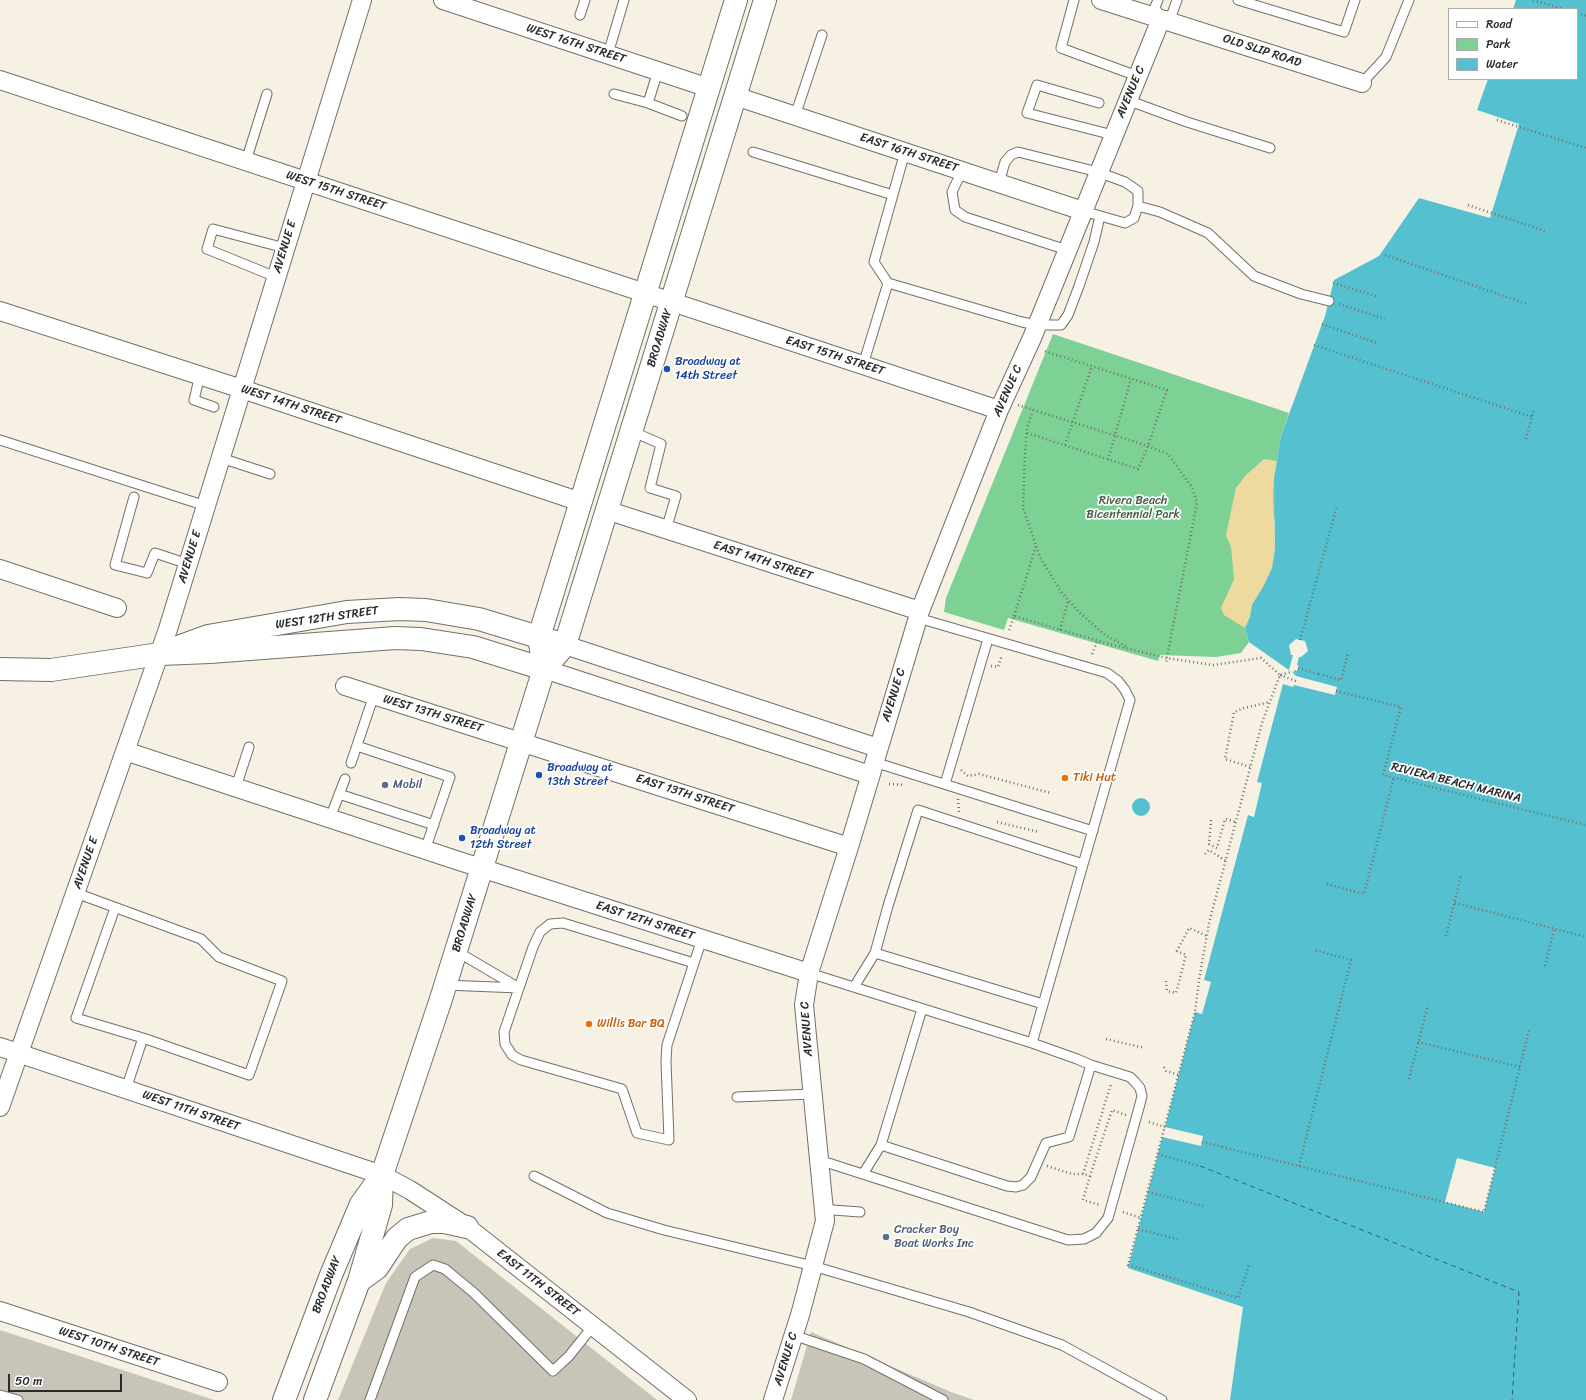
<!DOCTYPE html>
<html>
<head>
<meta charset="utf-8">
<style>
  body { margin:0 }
  #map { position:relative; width:1586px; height:1400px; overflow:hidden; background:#f6f1e2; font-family:Sriracha,sans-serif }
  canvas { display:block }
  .legend { position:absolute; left:1448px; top:8px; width:130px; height:72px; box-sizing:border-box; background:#fff; border:1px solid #aaa; margin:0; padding:5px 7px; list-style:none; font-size:12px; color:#2b2b2b }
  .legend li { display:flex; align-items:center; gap:8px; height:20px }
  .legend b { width:20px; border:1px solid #aaa }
  .scale { position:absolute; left:8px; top:1374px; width:114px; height:18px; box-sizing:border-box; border:2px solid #2b2b2b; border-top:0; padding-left:5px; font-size:12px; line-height:14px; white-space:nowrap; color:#2b2b2b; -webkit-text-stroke:3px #fff; paint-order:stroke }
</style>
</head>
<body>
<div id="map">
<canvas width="1586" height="1400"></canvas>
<ul class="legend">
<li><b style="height:5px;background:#fff"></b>Road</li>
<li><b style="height:11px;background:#7dd194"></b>Park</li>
<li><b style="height:11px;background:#55c1d0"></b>Water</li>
</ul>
<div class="scale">50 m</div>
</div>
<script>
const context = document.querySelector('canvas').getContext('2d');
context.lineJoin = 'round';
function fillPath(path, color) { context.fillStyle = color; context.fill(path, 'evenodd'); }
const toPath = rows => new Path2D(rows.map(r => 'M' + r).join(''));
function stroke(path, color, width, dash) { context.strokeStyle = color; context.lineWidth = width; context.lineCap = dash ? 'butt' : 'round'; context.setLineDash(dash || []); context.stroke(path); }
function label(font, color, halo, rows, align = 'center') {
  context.font = font + ' Sriracha,sans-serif'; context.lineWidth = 3.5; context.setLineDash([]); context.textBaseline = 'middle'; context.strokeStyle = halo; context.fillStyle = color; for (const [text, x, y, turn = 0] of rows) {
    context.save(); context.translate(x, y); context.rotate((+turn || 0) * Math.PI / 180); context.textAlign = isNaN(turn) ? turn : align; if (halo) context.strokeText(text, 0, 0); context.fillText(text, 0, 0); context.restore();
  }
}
const industrial = toPath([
  [433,1238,456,1241,657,1400,338,1400,386,1283,410,1249],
  [0,1330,214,1400,0,1400],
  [811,1332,951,1392,974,1400,791,1400]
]);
const green = toPath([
  [1053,334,1289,413,1281,436,1274,479,1275,515,1263,587,1252,605,1250,617,1245,628,1249,642,1241,653,1216,657,1160,655,1158,661,1008,618,1004,630,944,612,946,598]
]);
const sand = toPath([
  [1264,459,1277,461,1274,479,1273,496,1275,549,1272,568,1263,587,1252,605,1250,617,1245,628,1224,615,1221,608,1234,579,1231,547,1226,535,1236,488,1246,475]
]);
const water = toPath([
  [1516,0,1586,0,1586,1400,1230,1400,1243,1307,1128,1268,1195,1012,1202,1014,1211,982,1204,980,1248,815,1254,817,1262,783,1257,782,1283,684,1293,687,1296,681,1296,676,1293,673,1249,642,1245,628,1250,617,1252,605,1263,587,1272,568,1275,549,1274,479,1281,436,1325,316,1334,280,1379,256,1419,198,1490,218,1519,124,1477,110,1488,79,1577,79,1577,9,1513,9],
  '1132 807a9 9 0 1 1 18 0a9 9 0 1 1-18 0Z'
]);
const pier = toPath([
  [1296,639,1305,641,1308,651,1301,657,1299,657,1297,665,1299,666,1297,671,1295,670,1293,673,1289,670,1293,655,1291,655,1289,645],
  [1296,676,1337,687,1335,695,1294,685],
  [1165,1127,1203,1136,1201,1146,1162,1137],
  [1457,1158,1495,1168,1484,1212,1445,1202]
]);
const ferry = toPath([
  [1200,1166,1519,1292,1512,1400]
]);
const path = toPath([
  [1533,0,1563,9],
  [1577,13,1586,16],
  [1497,120,1586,148],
  [1468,205,1545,231],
  [1385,255,1527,304],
  [1333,283,1376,296],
  [1339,304,1385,319],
  [1322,324,1377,343],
  [1314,345,1532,417],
  [1018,405,1142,444,1168,454,1192,487,1197,503,1166,662],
  [1033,410,1027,428,1025,452,1023,508,1040,557,1062,593,1079,612,1105,635,1127,647],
  [1027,433,1138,469,1148,446,1167,390,1044,351],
  [1526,439,1534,409],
  [1065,445,1092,366],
  [1108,460,1131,379],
  [1014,616,1036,546],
  [1009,630,1014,616,1109,644,1166,658,1213,665,1261,658,1280,675,1262,723,1209,923,1199,980,1195,1012,1128,1265,1238,1298,1249,1265],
  [1060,630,1068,601],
  [1300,640,1337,506],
  [1092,654,1097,641],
  [991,666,998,667,1002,655],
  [1298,668,1319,674],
  [1319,674,1341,680,1348,653],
  [1280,675,1296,681],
  [1281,675,1291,672],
  [1336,691,1401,707,1383,775,1586,825],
  [1250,767,1225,759,1234,712,1244,708,1270,702],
  [961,770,968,776,979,774,1051,793],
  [889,784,904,785],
  [958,799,959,812],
  [1211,820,1209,844,1217,848,1225,819,1236,822],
  [997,822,1039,832],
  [1205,854,1209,850,1226,861],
  [1327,884,1364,894,1394,777],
  [1455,903,1586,937],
  [1446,936,1461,876],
  [1545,966,1554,929],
  [1166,981,1167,991,1176,993,1186,955,1177,951,1189,928,1207,936],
  [1106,1039,1145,1048],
  [1418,1042,1520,1067],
  [1164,1067,1166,1071,1179,1075],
  [1409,1079,1428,1005],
  [1149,1122,1165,1127],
  [1202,1142,1223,1147],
  [1222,1147,1484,1212,1529,1030],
  [1158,1154,1200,1166],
  [1047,1166,1072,1174,1083,1174,1090,1176,1112,1110,1126,1115],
  [1299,1166,1351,960,1314,950],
  [1083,1174,1111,1084],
  [1090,1176,1083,1200,1100,1205],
  [1148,1192,1203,1206],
  [1123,1212,1141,1218],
  [1138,1229,1181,1240]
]);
const service = toPath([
  [1074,0,1061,48,1137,76],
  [1158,0,1155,7,1161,19,1172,14,1177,0],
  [1238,0,1344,32,1355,0],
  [580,15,585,0],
  [608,54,624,0],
  [1362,83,1386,57,1409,0],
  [614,94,648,103,682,116],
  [1127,100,1187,122,1270,148],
  [648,103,658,71],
  [1099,103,1037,85,1027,113,1113,135],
  [795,116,822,35],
  [753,152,893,195],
  [905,152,874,262,888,283,1022,322,1037,325,1061,325,1068,315,1079,286,1094,242,1100,216],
  [246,161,267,94],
  [962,171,952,192,955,210,965,217,1067,250],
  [999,183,1005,162,1011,155,1018,152,1098,172,1125,182,1138,191,1138,206,1134,218,1125,223,1083,211],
  [1138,206,1160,212,1208,233,1254,276,1301,294,1329,301],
  [276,277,207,249,213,229,285,248],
  [863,365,888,283],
  [200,375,194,400,214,407],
  [631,431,661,444,650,488,676,496,666,530],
  [0,440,206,506],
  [221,458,270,474],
  [134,497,115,565,147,573,155,553,188,564],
  [357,746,450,777,425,850],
  [874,762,1093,831],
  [351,763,374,695],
  [945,784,988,639],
  [236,787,249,747],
  [339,794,434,825],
  [330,818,345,779],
  [76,893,201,939,219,957,282,981,249,1075,143,1038,76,1018,115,908],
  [563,923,694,963,667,1045,666,1061,669,1140,637,1133,622,1089,521,1060,512,1055,505,1044,504,1032,533,947,540,932,550,924,563,923],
  [694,963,702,939],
  [809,973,1032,1043,1130,700,1125,690,1118,681,1107,673,918,618],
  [445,985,519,988,456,951],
  [854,987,875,953],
  [1043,1004,875,953,888,906,918,810,1083,864],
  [126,1089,143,1038],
  [737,1097,812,1094],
  [881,1145,1007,1186,1016,1187,1023,1185,1031,1177,1046,1143,1069,1137,1091,1065],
  [819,1160,1068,1240,1084,1239,1096,1233,1108,1218,1140,1104,1142,1096,1140,1088,1135,1082,1130,1077,1091,1065,1077,1059,1032,1043],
  [863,1174,881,1145,922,1009],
  [534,1176,607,1213,664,1230,813,1266,969,1312,1062,1345,1162,1400],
  [823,1207,833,1210,860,1212],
  [793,1335,864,1359,943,1400],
  [0,1395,18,1400],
  [370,1400,415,1277,433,1265,445,1269,474,1293,553,1371,569,1356,593,1326]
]);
const minor = toPath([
  [443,0,709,88],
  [1101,0,1362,83],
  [0,80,999,410],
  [735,96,1083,211],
  [0,311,242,389,581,502],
  [606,510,920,611],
  [0,569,117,608],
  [565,645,878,748],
  [544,669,870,775],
  [345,686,849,847],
  [125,751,459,861,809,973],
  [0,1047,382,1175,410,1190,467,1227,687,1400],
  [0,1107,168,629,362,0],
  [0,1311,218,1382],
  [773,1400,800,1315,825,1221,804,1005,809,973,849,847,920,611,999,410,1032,338,1161,19]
]);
const tertiary = toPath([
  [178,647,208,636,347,612,399,609,426,610,479,619,565,645],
  [0,669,51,670,160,654,210,652,395,638,421,639,473,647,544,669]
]);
const primary = toPath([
  [544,669,539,637,736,0],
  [359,1281,377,1268,397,1238,408,1229,431,1222,444,1222,467,1227],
  [284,1400,331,1275,361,1204,382,1175,440,1002,544,669,565,645,765,0],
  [315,1400,359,1281,381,1205,382,1175]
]);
const markers = [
  [667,369,4,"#1a4fb4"],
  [539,775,4,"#1a4fb4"],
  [1065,778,4,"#e8710a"],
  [385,785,4,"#5c6f8a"],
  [462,838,4,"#1a4fb4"],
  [589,1024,4,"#e8710a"],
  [886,1237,4,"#5c6f8a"]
];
const streetNames = [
  ["WEST 16TH STREET",576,44,18],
  ["OLD SLIP ROAD",1262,51,18],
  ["AVENUE C",1131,92,-67],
  ["EAST 16TH STREET",909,153,18],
  ["WEST 15TH STREET",336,191,18],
  ["AVENUE E",285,247,-73],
  ["BROADWAY",660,338,-73],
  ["EAST 15TH STREET",835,356,18],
  ["AVENUE C",1008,391,-66],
  ["WEST 14TH STREET",291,405,18],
  ["AVENUE E",190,557,-73],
  ["EAST 14TH STREET",763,561,18],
  ["WEST 12TH STREET",327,618,-8],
  ["AVENUE C",894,695,-73],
  ["WEST 13TH STREET",433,714,17],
  ["RIVIERA BEACH MARINA",1456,783,14],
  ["EAST 13TH STREET",685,794,18],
  ["AVENUE E",86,863,-71],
  ["EAST 12TH STREET",645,921,18],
  ["BROADWAY",465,923,-73],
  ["AVENUE C",807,1029,-94],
  ["WEST 11TH STREET",191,1111,19],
  ["EAST 11TH STREET",538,1283,38],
  ["BROADWAY",327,1285,-69],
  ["WEST 10TH STREET",109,1347,18],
  ["AVENUE C",786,1359,-73]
];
const transitNames = [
  ["Broadway at",675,362],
  ["14th Street",675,376],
  ["Broadway at",547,768],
  ["13th Street",547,782],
  ["Broadway at",470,831],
  ["12th Street",470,845]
];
const parkNames = [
  ["Rivera Beach",1133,501],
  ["Bicentennial Park",1133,515]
];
const foodNames = [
  ["Tiki Hut",1073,778],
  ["Willis Bar BQ",597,1024]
];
const serviceNames = [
  ["Mobil",393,785],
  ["Cracker Boy",894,1230],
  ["Boat Works Inc",894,1244]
];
fillPath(industrial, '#c8c4b8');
fillPath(green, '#7dd194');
fillPath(sand, '#eeda9e');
fillPath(water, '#55c1d0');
fillPath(pier, '#f6f1e2');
stroke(ferry, '#3a6065', 1, [5, 4]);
stroke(service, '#72706b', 11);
stroke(minor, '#72706b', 20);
stroke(tertiary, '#72706b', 24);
stroke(primary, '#72706b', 24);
stroke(path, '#72706b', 2.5, [1, 3]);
stroke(service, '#fff', 9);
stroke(minor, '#fff', 18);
stroke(tertiary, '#fff', 22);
stroke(primary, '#fff', 22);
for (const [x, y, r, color] of markers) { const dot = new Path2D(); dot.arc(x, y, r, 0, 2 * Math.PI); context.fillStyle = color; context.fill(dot); stroke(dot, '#fff', 1.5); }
label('12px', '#2b2b2b', '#fff', streetNames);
label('12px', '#164399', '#fff', transitNames, 'left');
label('12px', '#445d4a', '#fff', parkNames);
label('12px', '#c56008', '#fff', foodNames, 'left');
label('12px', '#4e5e75', '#fff', serviceNames, 'left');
</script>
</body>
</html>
